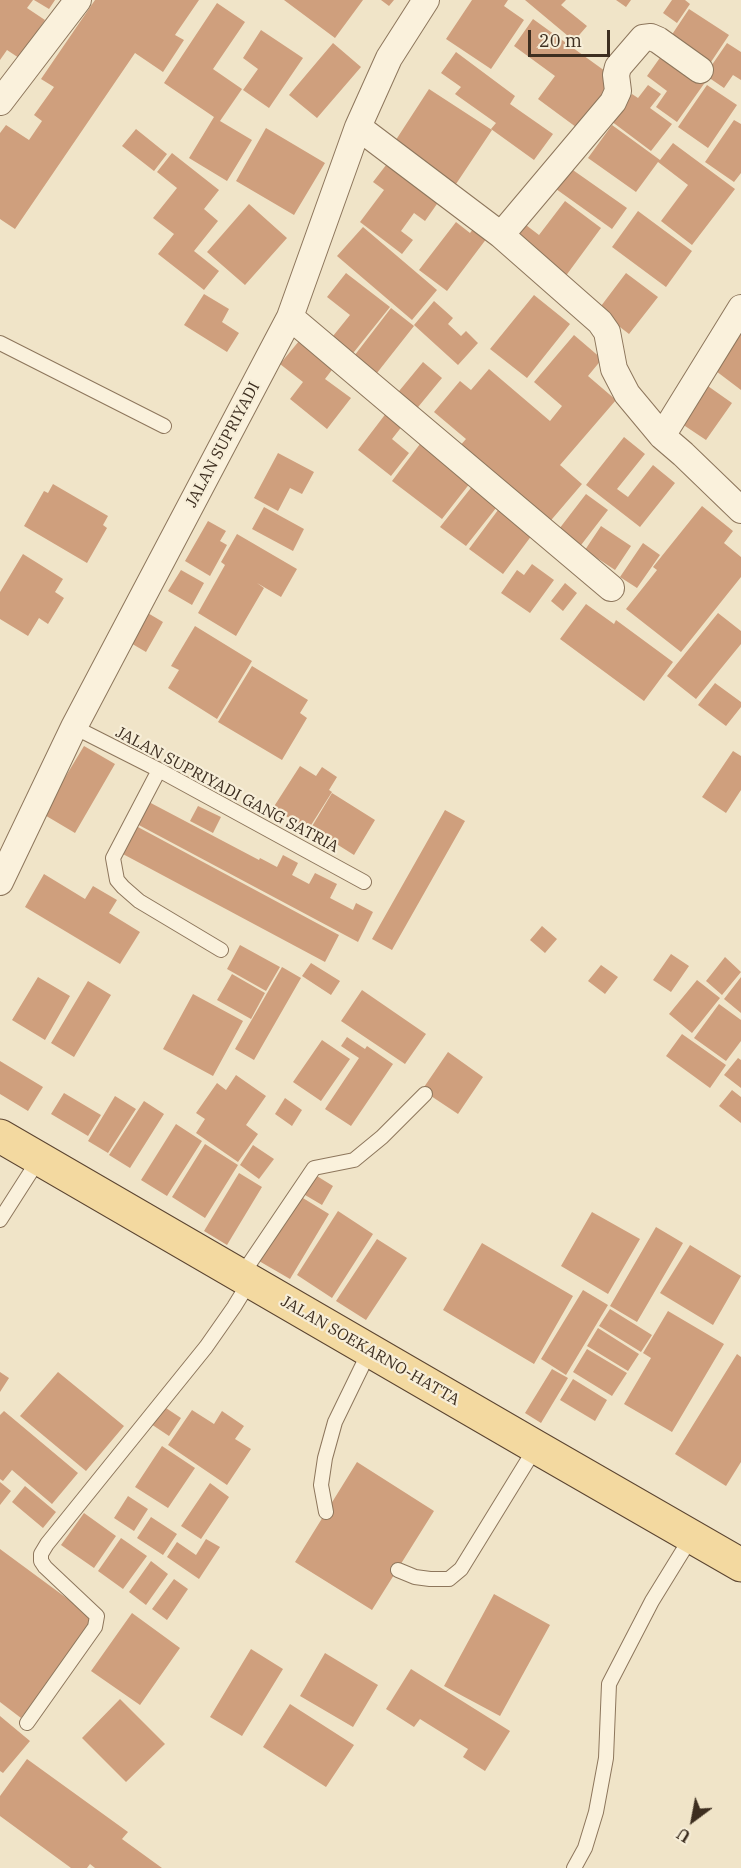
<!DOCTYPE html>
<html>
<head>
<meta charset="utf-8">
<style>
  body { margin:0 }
  #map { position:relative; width:741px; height:1868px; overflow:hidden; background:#f0e4c8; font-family:"IBM Plex Serif",serif }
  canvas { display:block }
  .north { position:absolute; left:663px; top:1790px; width:60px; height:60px; -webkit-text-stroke:4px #f7eed8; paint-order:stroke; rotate:212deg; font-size:16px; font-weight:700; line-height:24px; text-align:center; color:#3d2e20 }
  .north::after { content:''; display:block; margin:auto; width:21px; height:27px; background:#3d2e20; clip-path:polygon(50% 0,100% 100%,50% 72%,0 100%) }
  .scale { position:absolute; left:528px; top:30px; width:82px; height:27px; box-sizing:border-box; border:3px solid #3d2e20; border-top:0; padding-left:8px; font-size:18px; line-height:21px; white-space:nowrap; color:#3d2e20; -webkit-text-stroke:4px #f7eed8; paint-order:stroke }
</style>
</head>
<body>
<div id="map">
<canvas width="741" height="1868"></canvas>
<div class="north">U</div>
<div class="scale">20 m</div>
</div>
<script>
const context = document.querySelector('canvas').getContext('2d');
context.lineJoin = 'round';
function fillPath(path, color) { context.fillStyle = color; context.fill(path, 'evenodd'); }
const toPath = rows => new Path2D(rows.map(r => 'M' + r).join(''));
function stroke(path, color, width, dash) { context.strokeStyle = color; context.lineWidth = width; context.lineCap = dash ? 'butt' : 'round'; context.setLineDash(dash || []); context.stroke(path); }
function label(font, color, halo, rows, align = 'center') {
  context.font = font + ' "IBM Plex Serif",serif'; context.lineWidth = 4.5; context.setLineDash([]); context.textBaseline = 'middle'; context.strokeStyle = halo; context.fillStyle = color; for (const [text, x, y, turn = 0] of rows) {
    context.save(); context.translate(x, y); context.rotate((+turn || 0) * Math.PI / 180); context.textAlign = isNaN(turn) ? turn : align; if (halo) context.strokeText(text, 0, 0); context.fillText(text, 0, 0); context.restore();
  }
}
const building = toPath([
  [0,0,33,0,27,8,45,20,19,58,7,50,0,60],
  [34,0,55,0,49,9],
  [95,0,199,0,175,35,184,40,163,72,135,53,15,229,0,219,0,133,6,125,29,140,42,121,34,115,54,87,41,79],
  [284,0,363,0,335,38],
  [381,0,394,0,389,6],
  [472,0,508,0,504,6,524,20,491,69,446,39],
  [525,0,566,0,561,5,587,26,574,41],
  [616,0,631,0,626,7],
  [672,0,685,0,690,4,677,23,663,13],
  [217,3,245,22,213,69,242,89,220,121,252,140,227,181,189,158,214,117,164,83],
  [689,9,729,35,707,68,667,42],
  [533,19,616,79,580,130,538,99,555,76,514,46],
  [261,30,303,58,269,108,243,90,258,69,243,58],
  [333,43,361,67,317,118,289,95],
  [727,43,741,52,741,80,733,75,724,88,705,75],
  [456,52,515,96,510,104,553,134,534,160,491,129,496,123,455,94,461,87,441,73],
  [664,52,706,81,677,122,656,107,667,91,647,76],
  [648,85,661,94,650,108,672,124,651,151,611,121,632,94,638,98],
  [707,85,737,105,708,148,678,127],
  [429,89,492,130,452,190,390,149],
  [734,120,741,124,741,173,734,182,705,162],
  [612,125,660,160,673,143,735,189,692,245,661,221,688,185,658,162,636,192,588,158],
  [266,128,325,163,294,215,236,181],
  [136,129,167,154,154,171,122,146],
  [172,153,219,190,204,209,218,221,194,251,219,271,204,290,158,254,174,234,153,218,177,188,157,172],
  [393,156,444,194,425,221,414,213,401,231,413,240,402,254,360,222,384,190,373,182],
  [570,168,627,208,612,229,556,189],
  [565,201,601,228,565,277,511,237,522,222,539,235],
  [249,204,287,238,245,285,207,252],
  [638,211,692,251,666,287,612,247],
  [456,222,470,233,477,224,490,234,447,291,419,270],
  [363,227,437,290,412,320,337,256],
  [346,273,390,307,350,357,329,341,350,315,327,297],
  [626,273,658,297,629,334,598,310],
  [204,294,229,309,222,322,239,333,227,352,184,325],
  [534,295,570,324,527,378,490,349],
  [434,301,453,318,448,324,461,336,466,331,478,343,458,365,414,325],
  [391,308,414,326,373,378,351,360],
  [741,329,741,390,712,368],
  [304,335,338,362,325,379,351,398,327,429,290,399,303,382,280,364],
  [574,335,602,359,588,376,616,400,560,465,582,484,547,525,457,449,466,439,434,412,460,381,471,390,489,369,550,421,562,406,534,382],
  [423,362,442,378,414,412,395,396],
  [705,384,732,403,706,440,679,422],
  [387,412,403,425,392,439,409,453,391,476,358,450],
  [624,437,645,454,617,489,628,497,653,465,675,483,640,527,586,485],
  [423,440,474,478,442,519,392,481],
  [278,453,314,472,302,494,290,488,278,511,254,498],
  [53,484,108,516,103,525,107,528,87,563,24,526,44,491,48,493],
  [474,484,500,503,466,546,440,527],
  [586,494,608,510,578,549,556,533],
  [702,506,733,531,724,543,741,557,741,577,681,652,626,609,657,570,653,567],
  [264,507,304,529,293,551,252,529],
  [498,510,532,535,503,574,469,549],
  [208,521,226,531,220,541,227,545,210,576,185,561],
  [601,526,631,546,615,570,585,550],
  [237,534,297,569,281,597,257,583,264,588,236,636,198,613,225,565,221,562],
  [643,543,660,555,637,588,620,577],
  [23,554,63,579,55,592,64,598,48,624,39,618,28,636,0,619,0,592],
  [532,564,554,580,530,613,501,593,517,570,524,575],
  [181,570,204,583,192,605,168,591],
  [565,583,577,593,563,611,551,601],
  [586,604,614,624,616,620,673,662,644,701,560,639],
  [146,612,163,622,146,652,129,642],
  [718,613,741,631,741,644,696,699,667,676],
  [195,626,252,661,217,719,168,688,179,670,171,666],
  [252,666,308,700,300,713,307,718,282,760,218,722],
  [715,683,741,702,741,707,726,726,698,705],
  [84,746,115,764,75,833,43,814],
  [733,751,741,756,741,790,726,813,702,797],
  [300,766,316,776,322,767,337,777,329,790,332,792,308,830,273,808],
  [332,793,375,820,354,855,311,828],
  [147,801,259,860,260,858,277,867,283,855,298,863,292,875,309,884,315,873,337,884,330,898,353,910,356,903,373,912,358,942,135,823],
  [198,806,221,817,213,833,190,821],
  [445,810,465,821,392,950,372,939],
  [136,826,339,935,325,962,121,853],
  [44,874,85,899,93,886,117,900,109,913,140,932,120,964,25,907],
  [542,926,557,939,545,953,530,940],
  [240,945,280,967,266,991,227,969],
  [671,954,689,966,671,992,653,980],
  [725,957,741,972,722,995,706,981],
  [311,963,340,981,331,995,302,976],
  [601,965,618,977,605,994,588,981],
  [282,967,301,978,254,1060,235,1049],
  [232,974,265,993,251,1019,217,1000],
  [38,977,70,996,45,1040,12,1020],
  [741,977,741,1013,724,999],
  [697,980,720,998,692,1033,669,1014],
  [88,981,111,995,74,1057,51,1043],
  [362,990,426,1034,405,1064,341,1021],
  [193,994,243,1021,213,1076,163,1049],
  [719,1004,741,1020,741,1041,726,1061,694,1038],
  [682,1034,726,1065,710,1088,666,1056],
  [347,1037,365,1049,367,1046,393,1064,351,1126,325,1109,359,1058,341,1046],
  [322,1040,350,1059,321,1101,293,1082],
  [448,1052,483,1077,458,1114,422,1090],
  [738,1058,741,1060,741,1088,724,1075],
  [0,1061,43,1087,28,1111,0,1094],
  [236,1075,266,1096,246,1125,258,1134,238,1162,196,1133,205,1119,196,1113,217,1083,226,1090],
  [732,1090,741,1097,741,1123,719,1106],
  [64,1093,101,1115,88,1136,51,1114],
  [115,1096,136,1109,108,1153,88,1141],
  [285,1098,302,1110,292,1126,275,1114],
  [144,1101,164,1114,130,1168,109,1155],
  [176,1124,202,1141,167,1196,141,1180],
  [205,1144,238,1165,205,1218,172,1197],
  [253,1145,274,1159,259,1179,240,1165],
  [239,1173,262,1187,227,1245,204,1231],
  [312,1173,333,1186,322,1205,300,1192],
  [298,1195,329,1214,290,1279,259,1261],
  [338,1211,373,1234,332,1298,297,1275],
  [592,1212,640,1239,608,1294,561,1266],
  [656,1227,683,1243,637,1322,610,1306],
  [377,1239,407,1258,366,1320,336,1301],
  [482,1243,573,1296,534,1364,443,1310],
  [690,1245,741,1276,713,1325,660,1293],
  [583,1290,608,1305,566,1375,541,1359],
  [610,1309,652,1335,641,1352,599,1326],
  [668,1311,724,1344,672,1432,624,1404,651,1358,643,1353],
  [598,1328,639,1354,628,1371,587,1346],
  [587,1349,627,1373,612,1396,573,1372],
  [737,1354,741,1357,741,1462,726,1486,675,1454],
  [552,1369,568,1378,541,1423,525,1413],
  [0,1372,9,1378,0,1392],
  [58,1372,124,1426,86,1471,20,1416],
  [573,1379,607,1400,595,1421,560,1400],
  [163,1406,181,1418,169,1436,151,1424],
  [192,1410,214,1424,222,1411,244,1426,235,1439,251,1449,227,1485,168,1445],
  [4,1411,78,1473,52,1504,12,1470,3,1481,0,1479,0,1415],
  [162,1446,195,1468,168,1508,135,1487],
  [357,1462,434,1511,372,1610,295,1562],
  [0,1482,11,1491,0,1505],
  [210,1483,229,1497,201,1539,181,1526],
  [25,1486,56,1512,43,1528,12,1502],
  [128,1496,148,1509,134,1531,114,1518],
  [84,1513,116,1536,94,1568,61,1545],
  [151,1517,177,1534,163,1555,137,1538],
  [121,1538,147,1556,123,1589,98,1571],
  [206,1539,220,1547,199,1579,167,1557,177,1542,196,1555],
  [0,1549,95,1619,21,1718,0,1702],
  [151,1561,168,1574,146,1605,129,1592],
  [174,1579,188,1589,167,1620,152,1609],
  [494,1594,550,1625,500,1716,444,1686],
  [132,1613,180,1648,140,1705,91,1671],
  [251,1649,283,1669,242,1736,210,1717],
  [325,1653,378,1685,353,1727,300,1696],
  [411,1669,510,1731,485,1771,463,1757,468,1749,420,1719,414,1727,386,1709],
  [120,1699,165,1744,126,1782,82,1738],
  [290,1704,354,1745,326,1787,263,1747],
  [0,1716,30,1741,3,1773,0,1771],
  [27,1759,128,1832,122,1839,162,1868,95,1868,90,1864,87,1868,71,1868,0,1816,0,1796]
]);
const service = toPath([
  [0,343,164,426],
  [74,727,159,770,364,882],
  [159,770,113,858,117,880,123,887,139,901,221,950],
  [0,1220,39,1159],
  [241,1276,314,1168,354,1160,382,1137,425,1094],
  [326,1512,321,1485,325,1458,335,1422,370,1350],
  [398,1570,415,1577,430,1579,449,1579,461,1569,536,1447],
  [27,1723,95,1627,97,1616,45,1567,41,1561,41,1554,47,1544,206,1347,234,1307,250,1281],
  [574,1868,585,1848,596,1812,606,1758,609,1684,652,1601,692,1536]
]);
const minor = toPath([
  [0,102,78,0],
  [358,127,501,235,600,322,607,332,614,369,627,394,662,436,683,454,741,510],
  [501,235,613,102,618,91,616,75,618,67,643,38,651,37,658,40,700,70],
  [290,317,611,588],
  [662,436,741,308],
  [0,882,74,727,290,317,358,127,389,58,426,0]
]);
const primary = toPath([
  [0,1136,536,1447,741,1565]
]);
const streetNames = [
  ["JALAN SUPRIYADI",223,445,-62],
  ["JALAN SUPRIYADI GANG SATRIA",227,790,28],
  ["JALAN SOEKARNO-HATTA",370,1351,30]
];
fillPath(building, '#cf9f7d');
stroke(service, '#8d765c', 16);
stroke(minor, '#8d765c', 28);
stroke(primary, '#5b4430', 35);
stroke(service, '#faf1dc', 14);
stroke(minor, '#faf1dc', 26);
stroke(primary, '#f3d9a0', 33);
label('16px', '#3d2e20', '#f7eed8', streetNames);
</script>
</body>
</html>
